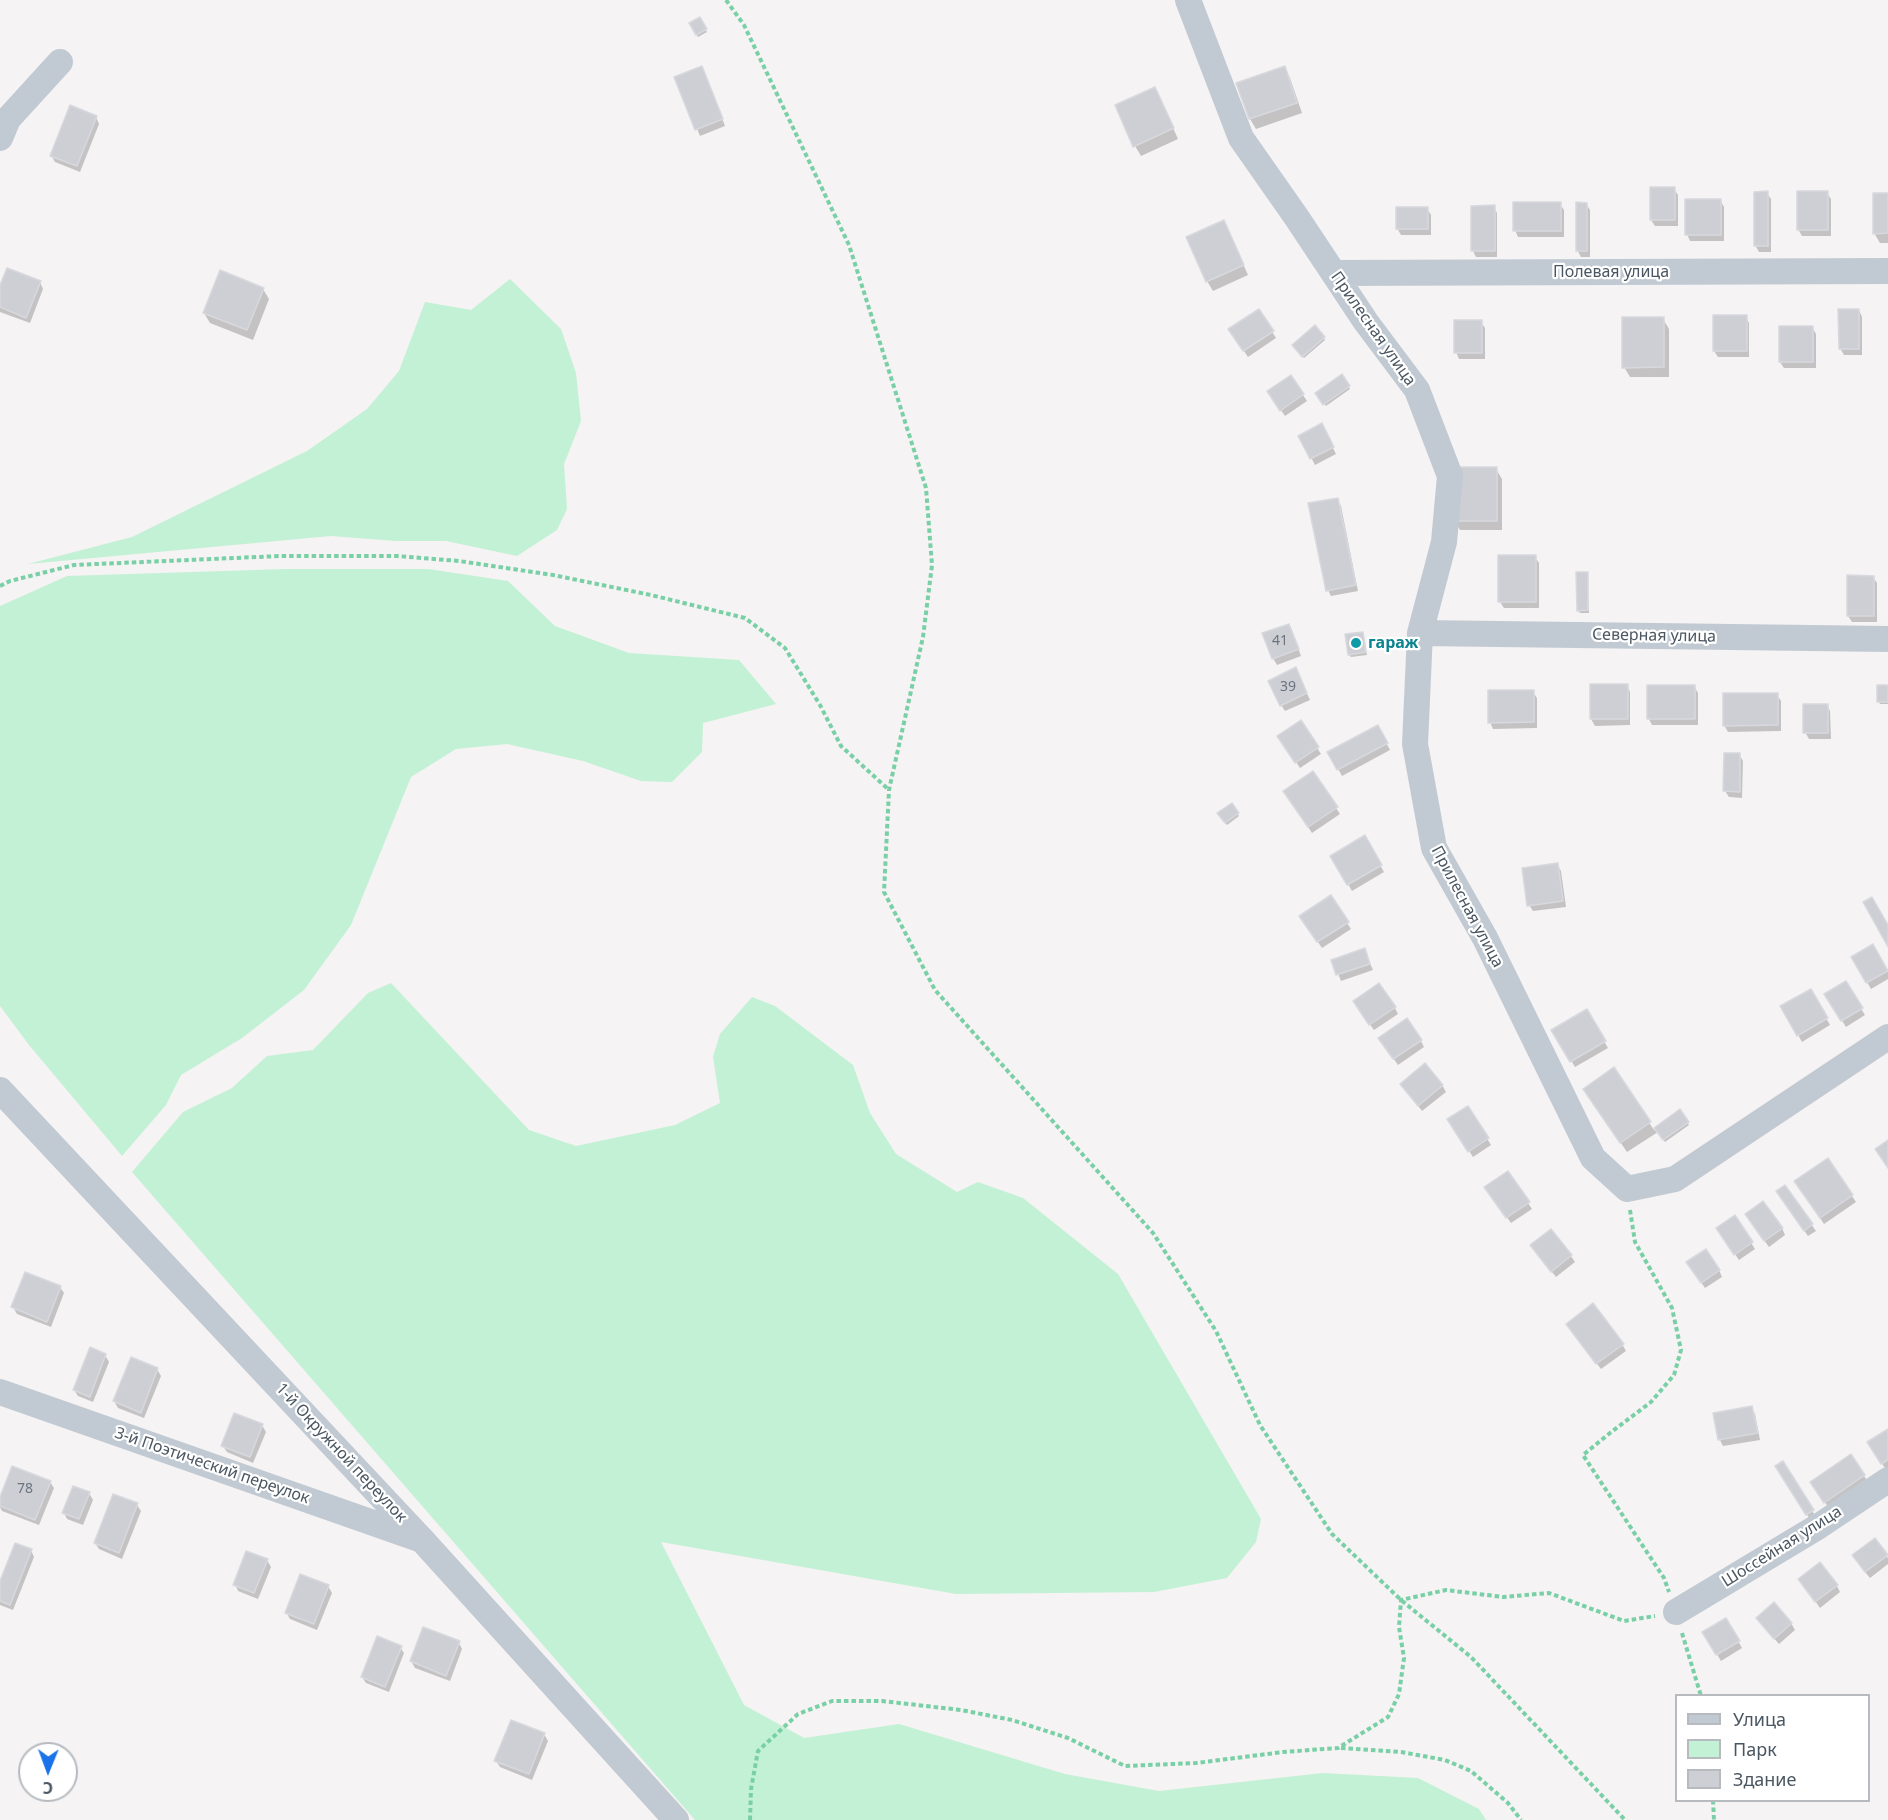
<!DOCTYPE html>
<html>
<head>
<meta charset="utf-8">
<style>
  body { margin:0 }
  #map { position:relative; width:1888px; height:1820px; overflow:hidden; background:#f5f3f3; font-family:"Noto Sans",sans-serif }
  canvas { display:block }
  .legend { position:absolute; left:1675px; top:1694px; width:195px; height:108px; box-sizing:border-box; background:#fff; border:2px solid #b7bbc0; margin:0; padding:8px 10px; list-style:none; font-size:18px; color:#4a5661 }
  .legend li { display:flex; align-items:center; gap:12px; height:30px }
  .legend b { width:30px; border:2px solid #b7bbc0 }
  .north { position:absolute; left:18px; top:1742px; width:60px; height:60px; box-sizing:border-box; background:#fff; border:2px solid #b7bbc0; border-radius:50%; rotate:181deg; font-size:16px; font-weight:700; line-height:24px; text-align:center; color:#4a5661 }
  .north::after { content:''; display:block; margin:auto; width:21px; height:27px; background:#1a73e8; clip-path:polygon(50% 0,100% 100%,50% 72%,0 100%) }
</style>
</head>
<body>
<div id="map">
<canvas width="1888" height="1820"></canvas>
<ul class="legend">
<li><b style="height:8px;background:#c1cad2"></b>Улица</li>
<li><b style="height:16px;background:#c3f1d5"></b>Парк</li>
<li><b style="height:16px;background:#cdcfd5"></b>Здание</li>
</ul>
<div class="north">С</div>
</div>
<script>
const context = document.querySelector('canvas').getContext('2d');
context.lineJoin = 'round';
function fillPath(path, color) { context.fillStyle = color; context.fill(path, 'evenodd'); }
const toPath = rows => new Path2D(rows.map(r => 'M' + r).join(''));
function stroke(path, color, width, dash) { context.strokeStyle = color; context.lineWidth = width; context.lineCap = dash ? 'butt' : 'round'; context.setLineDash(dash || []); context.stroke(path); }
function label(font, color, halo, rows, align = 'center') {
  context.font = font + ' "Noto Sans",sans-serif'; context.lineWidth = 4.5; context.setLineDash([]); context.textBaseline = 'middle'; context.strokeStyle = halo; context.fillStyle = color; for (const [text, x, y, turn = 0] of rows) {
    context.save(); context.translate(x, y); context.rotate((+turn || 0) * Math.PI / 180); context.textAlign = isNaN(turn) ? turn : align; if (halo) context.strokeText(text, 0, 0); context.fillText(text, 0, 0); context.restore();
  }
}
const green = toPath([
  [510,279,561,329,576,373,581,421,564,464,567,509,557,530,517,556,446,541,396,541,331,536,28,564,132,537,307,451,367,409,399,371,425,302,471,310],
  [286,569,428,569,508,581,555,626,629,653,739,660,776,704,703,723,702,752,672,782,641,781,583,761,507,744,456,749,411,777,351,925,304,990,242,1038,181,1075,166,1105,122,1156,29,1045,0,1006,0,606,67,576],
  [391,983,529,1130,576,1146,675,1125,720,1103,713,1057,720,1034,752,997,775,1006,853,1065,870,1113,896,1154,957,1192,978,1182,1023,1198,1118,1274,1261,1519,1256,1542,1227,1578,1154,1592,956,1594,661,1542,744,1705,804,1738,899,1724,1065,1774,1159,1791,1323,1773,1418,1778,1479,1809,1486,1820,695,1820,132,1172,183,1112,232,1088,267,1056,313,1050,368,993]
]);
const shadow = toPath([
  [699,19,707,32,698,37,691,23],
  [1285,68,1290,78,1302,113,1256,129,1250,119],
  [705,74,725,126,700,136,676,77],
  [1160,99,1178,139,1141,156,1135,146],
  [96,117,99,124,80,172,55,162,51,155],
  [1674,189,1678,195,1678,226,1655,226,1651,220],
  [1767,193,1771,199,1771,252,1759,252,1755,245],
  [1827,193,1831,199,1831,236,1802,236,1798,229],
  [1888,194,1888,243,1880,243,1874,233],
  [1720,200,1724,207,1724,241,1690,241,1687,234],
  [1560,204,1564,210,1564,237,1518,237,1515,230],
  [1586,204,1590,210,1590,257,1581,257,1577,250],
  [1494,207,1497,213,1497,257,1476,257,1473,251],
  [1427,208,1431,215,1431,235,1401,235,1397,228],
  [1229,232,1248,275,1213,291,1207,281],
  [40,282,43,289,30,323,0,312,0,289],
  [263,289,269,299,253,340,210,323,204,313],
  [1859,310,1862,317,1862,355,1844,355,1840,348],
  [1259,311,1276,338,1248,357,1234,336],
  [1746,317,1749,323,1749,357,1718,357,1714,351],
  [1663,319,1669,329,1669,377,1630,377,1624,367],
  [1481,322,1485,328,1485,359,1459,359,1456,352],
  [1812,327,1816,334,1816,368,1784,368,1780,362],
  [1324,338,1325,340,1304,358,1295,347],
  [1341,376,1350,389,1326,406,1317,393],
  [1291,377,1307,401,1285,416,1273,398],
  [1321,425,1336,454,1315,465,1300,436],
  [1496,469,1502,479,1502,530,1460,530,1454,520],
  [1337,499,1341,506,1358,591,1331,596,1328,590],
  [1535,557,1539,563,1539,608,1504,608,1500,602],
  [1587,573,1589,613,1580,613,1578,610],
  [1873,577,1877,583,1877,622,1852,622,1848,616],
  [1292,632,1301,656,1277,665,1273,658],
  [1362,633,1367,655,1351,657,1349,655],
  [1299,676,1310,700,1285,711,1281,705],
  [1591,685,1627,685,1630,692,1630,725,1595,726,1591,719],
  [1648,686,1694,686,1698,693,1698,725,1652,725,1649,719],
  [1888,686,1888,704,1880,704,1879,702],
  [1533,692,1537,698,1537,728,1493,729,1490,722],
  [1777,695,1781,701,1781,731,1728,732,1724,725],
  [1827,705,1830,711,1831,739,1809,739,1805,732],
  [1301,722,1321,754,1300,768,1283,742],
  [1378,727,1390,750,1342,776,1329,752],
  [1739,754,1743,761,1742,798,1729,797,1725,791],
  [1313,773,1340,814,1312,833,1289,798],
  [1231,805,1239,816,1227,825,1219,814],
  [1364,837,1384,872,1352,891,1332,856],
  [1557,864,1561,871,1566,907,1533,911,1529,905],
  [1305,923,1347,923,1351,929,1322,948],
  [1873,946,1888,972,1888,979,1871,989,1853,958],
  [1364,950,1373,970,1341,981,1333,961],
  [1845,983,1865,1015,1846,1027,1826,995],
  [1810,991,1830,1025,1802,1042,1782,1007],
  [1358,1008,1395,1008,1398,1014,1374,1030],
  [1586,1011,1608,1048,1575,1067,1553,1030],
  [1421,1041,1424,1047,1398,1065,1384,1045],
  [1614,1070,1654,1130,1680,1111,1689,1125,1665,1142,1658,1132,1627,1152,1591,1099],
  [1402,1085,1442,1085,1446,1092,1422,1111],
  [1468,1108,1491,1145,1473,1157,1453,1126],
  [1828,1160,1856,1202,1824,1224,1800,1188],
  [1785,1187,1816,1231,1808,1236,1781,1198],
  [1490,1194,1528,1203,1532,1209,1511,1223],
  [1735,1217,1755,1249,1739,1260,1722,1235],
  [1750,1221,1782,1228,1785,1235,1769,1247],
  [1536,1252,1571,1256,1575,1262,1556,1277],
  [1692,1269,1719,1270,1722,1277,1705,1288],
  [60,1287,64,1293,51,1327,17,1314,13,1307],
  [1572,1331,1622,1344,1626,1351,1601,1369],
  [105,1355,109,1362,93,1402,78,1396,74,1390],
  [157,1369,161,1376,144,1418,118,1408,114,1401],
  [1752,1408,1755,1414,1760,1440,1723,1446,1720,1440,1715,1414],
  [262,1425,266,1432,253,1463,227,1452,223,1446],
  [1888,1431,1888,1468,1886,1470,1869,1442],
  [1851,1456,1868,1482,1829,1508,1815,1488],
  [1782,1463,1816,1517,1811,1521,1777,1467],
  [50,1482,54,1488,39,1525,2,1511,0,1507,0,1501],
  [89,1493,93,1500,83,1525,67,1519,64,1513],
  [137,1505,141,1511,122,1559,99,1549,95,1543],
  [1874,1540,1888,1558,1888,1564,1870,1578,1857,1562],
  [31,1550,34,1557,13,1610,0,1605,0,1585],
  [267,1560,271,1567,258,1599,238,1591,235,1584],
  [1804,1585,1837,1586,1840,1592,1820,1608],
  [328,1586,332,1593,317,1630,290,1619,286,1612],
  [1726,1620,1742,1648,1721,1661,1704,1632],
  [1791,1623,1795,1630,1779,1644,1762,1625],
  [459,1643,462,1649,450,1681,415,1668,411,1661],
  [400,1647,404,1653,389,1692,366,1683,362,1677],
  [544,1734,548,1741,532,1780,500,1767,496,1761]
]);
const building = toPath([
  [700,17,707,29,696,35,689,23,700,17],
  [702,66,723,119,695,130,674,77,702,66],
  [1285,66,1297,103,1249,119,1236,83,1285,66],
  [1155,87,1174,128,1133,147,1115,105,1155,87],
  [70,105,97,116,77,166,50,156,70,105],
  [1650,187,1675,187,1675,220,1650,220,1650,187],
  [1768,191,1768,246,1754,246,1754,192,1768,191],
  [1797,191,1828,191,1828,230,1797,230,1797,191],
  [1873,193,1888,193,1888,233,1873,234,1873,193],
  [1685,199,1721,199,1721,235,1685,235,1685,199],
  [1513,202,1561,202,1561,231,1513,231,1513,202],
  [1576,202,1587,203,1587,251,1576,251,1576,202],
  [1495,205,1495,251,1471,251,1471,206,1495,205],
  [1396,207,1428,207,1428,229,1396,229,1396,207],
  [1224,220,1244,265,1206,282,1186,237,1224,220],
  [7,268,41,281,26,318,0,307,0,285,7,268],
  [220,270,264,288,247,330,203,313,220,270],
  [1259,309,1274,331,1243,351,1228,329,1259,309],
  [1838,309,1859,309,1859,349,1839,349,1838,309],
  [1713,315,1747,315,1747,351,1713,351,1713,315],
  [1622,317,1664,317,1664,367,1622,368,1622,317],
  [1454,320,1482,320,1482,353,1454,353,1454,320],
  [1315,325,1325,337,1302,357,1292,345,1315,325],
  [1779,326,1813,326,1813,362,1779,362,1779,326],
  [1342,374,1350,386,1323,405,1315,393,1342,374],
  [1291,375,1304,394,1280,411,1267,391,1291,375],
  [1322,423,1334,447,1310,459,1298,436,1322,423],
  [1452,467,1497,467,1497,521,1452,521,1452,467],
  [1338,498,1356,585,1326,591,1308,503,1338,498],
  [1498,555,1536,555,1536,602,1498,602,1498,555],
  [1576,572,1588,572,1588,610,1577,611,1576,572],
  [1847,575,1874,576,1874,616,1847,616,1847,575],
  [1289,624,1299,649,1272,659,1262,633,1289,624],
  [1363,632,1366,652,1348,655,1345,634,1363,632],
  [1296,667,1307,693,1280,706,1268,681,1296,667],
  [1590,684,1628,684,1628,719,1590,719,1590,684],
  [1647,685,1695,685,1695,719,1647,719,1647,685],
  [1877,685,1888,685,1888,702,1877,702,1877,685],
  [1488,690,1534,690,1534,722,1488,723,1488,690],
  [1723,693,1778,693,1778,725,1723,726,1723,693],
  [1803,704,1828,704,1828,733,1803,733,1803,704],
  [1301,720,1319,747,1295,763,1277,736,1301,720],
  [1378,725,1388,743,1337,770,1327,752,1378,725],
  [1724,753,1740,753,1740,792,1723,791,1724,753],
  [1313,771,1338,807,1308,827,1283,791,1313,771],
  [1232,803,1239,813,1225,823,1217,813,1232,803],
  [1365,835,1382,865,1347,885,1330,856,1365,835],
  [1558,863,1563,901,1527,906,1522,868,1558,863],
  [1331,895,1349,922,1317,942,1299,916,1331,895],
  [1872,897,1888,925,1888,947,1863,902,1872,897],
  [1873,944,1888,971,1866,983,1851,957,1873,944],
  [1365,948,1370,964,1336,975,1331,960,1365,948],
  [1846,981,1863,1008,1841,1021,1824,994,1846,981],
  [1379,983,1396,1007,1369,1025,1353,1001,1379,983],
  [1811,989,1828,1018,1797,1036,1780,1006,1811,989],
  [1587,1009,1606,1041,1570,1062,1551,1030,1587,1009],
  [1407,1018,1422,1040,1393,1059,1378,1038,1407,1018],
  [1425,1063,1443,1085,1418,1106,1400,1084,1425,1063],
  [1614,1067,1651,1122,1620,1143,1583,1089,1614,1067],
  [1468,1106,1489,1138,1468,1152,1447,1119,1468,1106],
  [1680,1109,1689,1122,1663,1140,1654,1128,1680,1109],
  [1888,1140,1888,1168,1875,1149,1888,1140],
  [1828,1158,1853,1195,1820,1218,1794,1181,1828,1158],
  [1508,1171,1530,1202,1506,1218,1484,1187,1508,1171],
  [1785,1185,1813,1224,1804,1231,1776,1191,1785,1185],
  [1763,1201,1783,1228,1764,1241,1745,1214,1763,1201],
  [1735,1215,1753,1242,1734,1255,1716,1228,1735,1215],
  [1551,1229,1572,1255,1551,1272,1530,1245,1551,1229],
  [1706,1249,1720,1270,1701,1283,1686,1262,1706,1249],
  [25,1272,61,1286,47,1322,11,1307,25,1272],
  [1593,1303,1624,1344,1596,1364,1566,1324,1593,1303],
  [90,1347,106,1354,90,1397,73,1390,90,1347],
  [131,1357,158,1368,141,1413,113,1401,131,1357],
  [1752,1406,1758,1433,1718,1440,1713,1413,1752,1406],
  [234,1413,263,1424,250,1457,221,1446,234,1413],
  [1888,1429,1888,1460,1881,1464,1867,1442,1888,1429],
  [1851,1454,1865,1475,1824,1503,1810,1482,1851,1454],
  [1783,1461,1814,1510,1806,1515,1775,1466,1783,1461],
  [12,1466,51,1481,35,1520,0,1506,0,1497,12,1466],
  [73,1486,90,1492,79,1519,62,1513,73,1486],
  [113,1494,138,1503,119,1553,94,1543,113,1494],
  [1875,1538,1888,1555,1865,1572,1852,1555,1875,1538],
  [15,1543,32,1549,10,1605,0,1601,0,1581,15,1543],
  [246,1551,268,1559,254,1593,233,1585,246,1551],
  [1820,1562,1838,1585,1815,1602,1798,1579,1820,1562],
  [300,1574,329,1585,314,1624,285,1613,300,1574],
  [1774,1602,1792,1623,1774,1639,1756,1618,1774,1602],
  [1726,1618,1740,1641,1716,1655,1702,1632,1726,1618],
  [423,1627,460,1641,446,1676,410,1661,423,1627],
  [377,1636,402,1646,385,1687,361,1677,377,1636],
  [511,1720,545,1733,529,1774,494,1761,511,1720]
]);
const path = toPath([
  [726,0,744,25,849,245,926,488,932,565,923,637,889,790,884,892,935,990,1153,1233,1216,1331,1260,1425,1332,1534,1401,1600,1471,1657,1625,1820],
  [0,586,10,581,74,565,280,556,397,556,459,561,553,575,651,595,745,618,785,648,820,705,841,746,888,789],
  [1630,1210,1635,1242,1672,1308,1681,1350,1674,1375,1651,1402,1610,1433,1583,1455,1664,1578,1669,1592],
  [1682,1633,1701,1696],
  [1341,1748,1401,1752,1445,1760,1471,1771,1508,1803,1521,1820],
  [1713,1800,1714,1820],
  [750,1820,751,1789,758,1751,798,1714,832,1701,882,1701,961,1710,1012,1720,1068,1738,1125,1766,1196,1763,1283,1752,1338,1748,1388,1717,1399,1694,1404,1658,1399,1627,1401,1600,1446,1590,1503,1597,1549,1593,1624,1621,1655,1616]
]);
const minor = toPath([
  [1188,0,1241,138,1297,218,1366,322,1417,390,1450,476,1444,542,1420,633,1415,744,1434,848,1485,938,1593,1158,1627,1189,1675,1179,1888,1037],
  [0,138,8,119,60,62],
  [1334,273,1888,271],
  [1420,633,1888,639],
  [0,1090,423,1541,676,1820],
  [0,1392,419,1539],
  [1676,1612,1819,1526,1888,1480]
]);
const markers = [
  [1356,643,6,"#0f9aa8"]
];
const numberNames = [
  ["41",1280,641],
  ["39",1288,687],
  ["78",25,1489]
];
const streetNames = [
  ["Полевая улица",1611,272],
  ["Прилесная улица",1373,329,55],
  ["Северная улица",1654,636,1],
  ["Прилесная улица",1467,907,62],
  ["1-й Окружной переулок",341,1453,47],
  ["3-й Поэтический переулок",212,1466,19],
  ["Шоссейная улица",1782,1547,-32]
];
const cultureNames = [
  ["гараж",1368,643]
];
fillPath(green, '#c3f1d5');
fillPath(shadow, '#0003');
fillPath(building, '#cdcfd5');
stroke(building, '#d7d9de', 1.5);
stroke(path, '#7ad0a6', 4, [4.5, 3]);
stroke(minor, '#c1cad2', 26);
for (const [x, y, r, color] of markers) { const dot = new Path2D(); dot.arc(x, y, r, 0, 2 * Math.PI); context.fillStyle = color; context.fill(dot); stroke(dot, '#fff', 2); }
label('14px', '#6b747e', null, numberNames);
label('16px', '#4a5661', '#fff', streetNames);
label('bold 16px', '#0d838f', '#fff', cultureNames, 'left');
</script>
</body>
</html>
